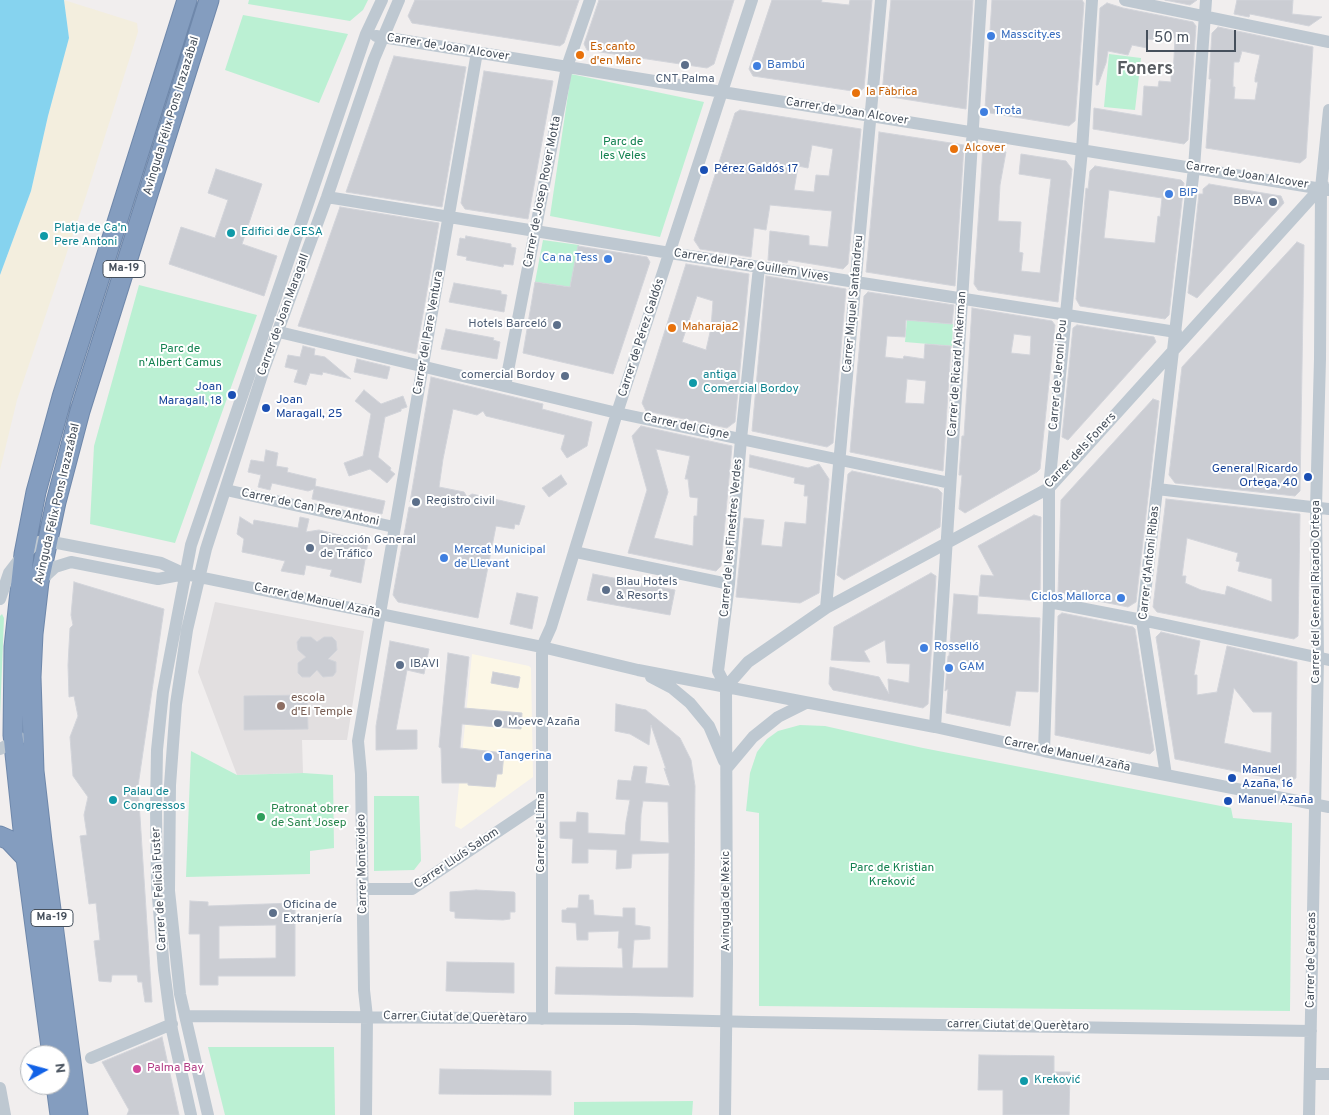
<!DOCTYPE html>
<html>
<head>
<meta charset="utf-8">
<style>
  body { margin:0 }
  #map { position:relative; width:1329px; height:1115px; overflow:hidden; background:#f1eeee; font-family:Overpass,sans-serif }
  canvas { display:block }
  .north { position:absolute; left:20px; top:1045px; width:50px; height:50px; box-sizing:border-box; background:#fff; border:1px solid #b5b9be; border-radius:50%; rotate:83deg; font-size:14px; font-weight:700; line-height:20px; text-align:center; color:#46505c }
  .north::after { content:''; display:block; margin:auto; width:18px; height:22px; background:#1262e7; clip-path:polygon(50% 0,100% 100%,50% 72%,0 100%) }
  .scale { position:absolute; left:1146px; top:30px; width:90px; height:22px; box-sizing:border-box; border:2px solid #46505c; border-top:0; padding-left:6px; font-size:15px; line-height:18px; white-space:nowrap; color:#46505c; -webkit-text-stroke:4px #fff; paint-order:stroke }
</style>
</head>
<body>
<div id="map">
<canvas width="1329" height="1115"></canvas>
<div class="north">N</div>
<div class="scale">50 m</div>
</div>
<script>
const context = document.querySelector('canvas').getContext('2d');
context.lineJoin = 'round';
function fillPath(path, color) { context.fillStyle = color; context.fill(path, 'evenodd'); }
const toPath = rows => new Path2D(rows.map(r => 'M' + r).join(''));
function stroke(path, color, width, dash) { context.strokeStyle = color; context.lineWidth = width; context.lineCap = dash ? 'butt' : 'round'; context.setLineDash(dash || []); context.stroke(path); }
function label(font, color, halo, rows, align = 'center') {
  context.font = font + ' Overpass,sans-serif'; context.lineWidth = 4; context.setLineDash([]); context.textBaseline = 'middle'; context.strokeStyle = halo; context.fillStyle = color; for (const [text, x, y, turn = 0] of rows) {
    context.save(); context.translate(x, y); context.rotate((+turn || 0) * Math.PI / 180); context.textAlign = isNaN(turn) ? turn : align; if (halo) context.strokeText(text, 0, 0); context.fillText(text, 0, 0); context.restore();
  }
}
const commercial = toPath([
  [472,654,529,666,531,668,533,777,461,829,455,826]
]);
const education = toPath([
  [215,602,364,631,347,740,302,740,303,773,237,775,198,672]
]);
const green = toPath([
  [249,0,368,0,363,10,350,21,248,4],
  [243,15,348,34,319,103,225,70],
  [1109,54,1141,58,1135,110,1104,107],
  [571,74,704,102,660,237,550,216],
  [543,240,579,245,570,287,535,282],
  [139,285,257,315,175,543,90,524,94,446],
  [907,320,953,324,952,346,905,342],
  [2,614,4,618,0,716,0,616],
  [800,725,825,726,923,748,1231,808,1233,818,1292,823,1290,1011,759,1006,759,813,746,811,750,773,757,752,767,739,778,731],
  [191,751,237,775,303,773,333,775,334,848,310,851,310,874,186,877],
  [374,796,419,796,421,861,414,870,374,871],
  [208,1047,334,1047,335,1115,225,1115],
  [693,1101,692,1115,574,1115,574,1102]
]);
const sand = toPath([
  [64,0,137,23,138,32,86,196,17,400,0,470,0,275,31,191,48,116,69,38]
]);
const water = toPath([
  [0,0,64,0,69,38,48,116,31,191,0,275]
]);
const building = toPath([
  [415,0,579,0,564,43,560,46,412,23,408,16,415,0],
  [599,0,734,0,714,64,707,68,587,50,584,44,599,0],
  [772,0,822,0,821,2,849,5,850,0,872,0,864,88,859,92,753,76,749,69,772,0],
  [891,0,973,0,966,109,885,96,882,93,891,0],
  [992,0,1082,0,1084,3,1075,121,1069,126,990,113,985,108,992,0],
  [1165,0,1197,0,1190,5,1165,0],
  [1237,0,1293,0,1292,14,1322,17,1309,26,1250,14,1249,17,1234,14,1237,0],
  [1107,3,1123,8,1193,22,1196,26,1188,140,1184,144,1093,129,1094,108,1142,116,1144,86,1158,87,1159,81,1171,82,1171,75,1173,76,1175,38,1155,35,1155,40,1147,39,1147,48,1132,45,1128,55,1108,51,1106,63,1098,85,1096,85,1100,8,1107,3],
  [1218,27,1313,47,1306,158,1300,163,1206,148,1211,79,1209,79,1212,33,1218,27],
  [1242,51,1260,55,1255,78,1255,82,1258,82,1255,100,1234,99,1235,87,1233,87,1233,80,1234,62,1239,62,1242,51],
  [394,56,466,67,442,207,346,192,394,56],
  [484,71,553,81,528,219,465,209,461,203,484,71],
  [740,110,861,129,848,264,843,269,788,260,787,263,768,260,770,231,809,236,809,245,828,247,832,211,770,205,766,230,754,228,751,257,700,249,694,240,735,113,740,110],
  [812,145,833,149,829,176,816,175,814,192,794,190,798,166,808,168,812,145],
  [879,132,964,145,955,286,866,272,879,132],
  [983,148,1006,152,1000,185,998,221,1021,222,1019,252,1023,253,1021,271,1040,273,1051,179,1019,174,1021,154,1066,161,1072,169,1058,302,978,290,974,284,983,148],
  [1095,166,1181,180,1184,183,1169,315,1165,319,1080,306,1076,299,1086,188,1088,189,1090,171,1095,166],
  [1109,190,1162,198,1160,217,1158,216,1155,243,1104,238,1109,190],
  [216,169,262,184,242,244,277,256,264,296,169,264,181,227,215,238,228,200,208,193,216,169],
  [1209,184,1281,196,1284,203,1197,298,1188,293,1199,194,1203,194,1203,189,1209,184],
  [340,207,439,223,416,354,298,326,340,207],
  [466,236,511,244,511,247,516,248,513,265,504,264,503,267,493,265,466,260,467,257,457,255,460,238,465,239,466,236],
  [1297,242,1304,245,1300,491,1295,496,1175,483,1169,475,1182,367,1297,242],
  [578,246,647,257,650,262,613,374,523,353,535,282,570,287,578,246],
  [686,264,749,274,735,422,727,428,646,411,642,403,686,264],
  [697,296,713,301,711,328,706,350,682,342,697,296],
  [766,276,846,289,833,443,827,447,752,431,766,276],
  [454,283,501,291,501,294,507,295,504,312,449,302,454,283],
  [868,292,954,305,952,324,906,320,905,337,887,336,885,357,903,359,904,356,924,359,925,344,951,346,943,471,850,452,864,296,868,292],
  [907,379,926,381,924,404,905,403,907,379],
  [972,308,1052,321,1055,325,1040,469,1037,472,965,513,959,509,962,475,959,475,962,436,964,436,972,308],
  [1014,334,1031,336,1030,355,1011,353,1014,334],
  [1077,325,1154,337,1156,342,1068,440,1062,437,1073,328,1077,325],
  [446,329,494,338,493,340,500,342,497,359,441,349,446,329],
  [303,346,315,349,314,355,325,357,351,379,323,372,322,375,310,373,306,385,294,382,298,370,285,367,288,355,300,357,303,346],
  [357,359,390,367,387,379,354,372,357,359],
  [431,377,543,404,542,409,592,422,587,446,567,458,561,449,565,435,486,416,483,411,477,415,453,409,443,459,439,487,464,492,467,497,472,494,525,506,519,525,515,524,514,529,496,526,478,618,398,602,393,595,409,507,418,509,410,502,431,377],
  [364,390,381,404,403,396,407,407,401,409,401,411,385,417,378,457,391,468,390,470,395,474,387,483,370,469,349,476,344,463,363,456,371,414,355,401,364,390],
  [1153,399,1159,401,1136,602,1128,607,1058,593,1061,500,1153,399],
  [641,426,732,446,721,566,716,571,628,553,647,490,632,436,641,426],
  [656,449,690,456,685,479,688,479,690,497,698,498,697,516,694,516,693,546,654,538,668,492,656,449],
  [266,450,278,453,276,466,288,468,287,472,316,479,315,486,385,501,382,514,312,499,314,489,308,491,272,483,270,490,258,487,261,475,248,472,251,460,264,462,266,450],
  [750,455,808,468,819,464,829,479,819,593,800,603,736,597,744,518,764,520,761,545,782,547,785,522,806,524,808,496,804,496,805,485,794,483,795,478,749,467,750,455],
  [852,471,938,489,942,493,940,527,844,580,837,575,848,474,852,471],
  [561,475,567,484,549,497,542,488,561,475],
  [1166,499,1300,514,1298,636,1294,639,1157,612,1153,607,1166,499],
  [1187,538,1238,553,1236,561,1240,562,1238,571,1272,579,1272,602,1227,586,1225,595,1201,590,1185,583,1186,576,1182,576,1187,538],
  [1034,515,1041,517,1040,601,979,596,981,575,994,576,978,546,1034,515],
  [240,517,253,525,254,520,298,528,300,517,309,519,306,532,319,530,368,542,361,583,330,576,332,570,306,565,304,575,281,571,285,561,242,552,244,539,237,534,240,517],
  [931,573,936,576,928,704,923,708,833,690,829,684,830,667,879,677,889,694,888,679,909,683,910,664,887,663,885,640,864,651,870,662,831,660,834,627,931,573],
  [593,574,675,590,670,615,587,600,593,574],
  [74,582,164,609,138,786,152,1002,145,1002,142,982,138,982,137,975,112,975,111,982,99,981,94,941,100,940,96,903,89,904,80,836,87,835,84,815,88,797,73,776,70,737,78,716,74,696,69,697,68,665,70,628,73,625,71,615,74,582],
  [517,593,538,597,532,629,510,624,517,593],
  [954,594,978,596,977,614,1040,618,1038,692,1016,691,1010,726,946,713,948,689,945,691,948,656,949,656,954,594],
  [1062,613,1133,627,1135,629,1154,750,1150,754,1055,735,1058,616,1062,613],
  [1161,632,1200,641,1194,675,1197,675,1197,695,1217,692,1227,646,1297,662,1296,778,1290,782,1175,759,1156,637,1161,632],
  [1234,688,1253,712,1272,712,1271,753,1224,743,1234,688],
  [301,637,311,637,317,642,324,637,332,637,336,641,337,650,328,659,336,662,336,672,333,676,323,677,317,670,310,677,302,677,298,673,298,663,306,657,298,650,297,642,301,637],
  [390,641,429,649,424,674,407,670,396,730,417,730,417,749,376,750,376,726,390,641],
  [448,653,469,657,464,708,522,713,521,729,462,724,460,748,504,753,502,774,497,774,495,787,468,785,468,783,442,783,441,748,439,747,448,653],
  [493,672,520,677,518,688,491,683,493,672],
  [307,695,308,729,244,730,244,696,307,695],
  [616,704,646,710,680,738,691,760,695,786,693,997,555,994,556,967,623,968,622,948,618,948,619,931,588,932,588,940,577,940,576,923,562,922,562,910,566,910,567,908,578,908,579,895,589,895,589,900,593,900,594,915,623,917,623,908,635,908,635,925,650,927,650,939,634,940,632,968,668,968,669,853,632,854,631,868,616,869,617,850,588,849,588,863,572,863,573,839,560,838,560,822,576,822,577,812,588,813,588,833,625,835,626,822,630,800,616,799,618,780,631,781,634,766,647,767,645,783,670,786,664,768,666,769,651,725,649,745,630,734,615,731,616,704],
  [643,801,668,802,669,843,640,841,641,814,643,801],
  [476,890,514,892,515,893,515,912,510,912,510,919,503,920,455,918,455,912,450,911,450,892,476,890],
  [190,901,208,902,208,906,295,903,295,976,218,976,218,985,200,985,200,934,189,934,190,901],
  [276,925,276,958,219,959,219,926,276,925],
  [447,962,514,963,514,993,446,991,447,962],
  [162,1037,179,1115,127,1115,129,1110,102,1062,162,1037],
  [979,1055,1054,1056,1054,1072,1070,1072,1069,1115,1003,1115,1003,1090,978,1090,979,1055],
  [440,1069,551,1071,551,1095,439,1094,440,1069]
]);
const minor = toPath([
  [1125,0,1329,42],
  [376,36,1329,190],
  [327,197,670,253,1176,332],
  [279,332,617,413,950,483],
  [505,386,567,67,590,0],
  [1157,489,1329,509],
  [226,490,394,527],
  [575,552,729,584],
  [41,580,55,567,71,562,158,579,185,574],
  [0,599,9,573,19,560,35,544,39,542,47,541,161,563,185,574,199,577,542,647,638,670,935,727,1044,751,1329,807],
  [1049,602,1142,620,1329,660],
  [826,608,881,0],
  [651,677,672,688,690,703,709,726,724,761],
  [726,687,748,662,826,608,1049,488,1323,185],
  [935,727,981,0],
  [0,749,20,738],
  [1044,751,1049,602,1049,488,1082,150,1092,0],
  [727,768,753,737,778,717,806,703],
  [1166,775,1142,620,1194,168,1206,0],
  [363,889,412,889,542,802],
  [185,1016,634,1019,752,1022,1311,1031],
  [542,1019,542,647,551,627,617,413,752,0],
  [91,1058,172,1024],
  [1310,1074,1329,1074],
  [0,1088,5,1115],
  [191,1115,172,1030,164,970,157,885,156,808,157,750,163,692,191,545,366,34,382,0],
  [208,1115,180,994,169,891,170,785,176,704,187,630,206,549,264,369,327,197,374,59,399,0],
  [366,1115,367,1017,364,990,361,774,358,741,477,52],
  [725,1115,727,964,726,687,718,671,729,584,741,439,759,267],
  [1309,1115,1318,658,1316,508,1320,359,1321,188,1329,110]
]);
const highway = toPath([
  [0,836,9,840,26,858],
  [52,1055,26,858,13,735,14,647,24,554,36,492,62,397,187,0],
  [56,1085,60,1115],
  [78,1115,42,841,34,771,31,677,33,634,39,582,56,502,80,411,209,0]
]);
const markers = [
  [991,36,5,"#3f7fe0"],
  [580,55,5,"#e8710a"],
  [685,65,5,"#5c6f8a"],
  [757,66,5,"#3f7fe0"],
  [856,93,5,"#e8710a"],
  [984,112,5,"#3f7fe0"],
  [954,149,5,"#e8710a"],
  [704,170,5,"#1a4fb4"],
  [1169,194,5,"#3f7fe0"],
  [1273,202,5,"#5c6f8a"],
  [231,233,5,"#0f9aa8"],
  [44,236,5,"#0f9aa8"],
  [608,259,5,"#3f7fe0"],
  [557,325,5,"#5c6f8a"],
  [672,328,5,"#e8710a"],
  [565,376,5,"#5c6f8a"],
  [693,383,5,"#0f9aa8"],
  [232,395,5,"#1a4fb4"],
  [266,408,5,"#1a4fb4"],
  [1308,477,5,"#1a4fb4"],
  [416,502,5,"#5c6f8a"],
  [310,548,5,"#5c6f8a"],
  [444,558,5,"#3f7fe0"],
  [606,590,5,"#5c6f8a"],
  [1121,598,5,"#3f7fe0"],
  [924,648,5,"#3f7fe0"],
  [400,665,5,"#5c6f8a"],
  [949,668,5,"#3f7fe0"],
  [281,706,5,"#8d6e63"],
  [498,723,5,"#5c6f8a"],
  [488,757,5,"#3f7fe0"],
  [1232,778,5,"#1a4fb4"],
  [113,800,5,"#0f9aa8"],
  [1228,801,5,"#1a4fb4"],
  [261,817,5,"#2e9e5b"],
  [273,913,5,"#5c6f8a"],
  [137,1069,5,"#d1479c"],
  [1024,1081,5,"#0f9aa8"]
];
const shields = [
  [124,269,42],
  [52,918,42]
];
const shieldNames = [
  ["Ma-19",124,269],
  ["Ma-19",52,918]
];
const shopNames = [
  ["Masscity.es",1001,36],
  ["Bambú",767,66],
  ["Trota",994,112],
  ["BIP",1179,194],
  ["Ca na Tess",598,259,"right"],
  ["Mercat Municipal",454,551],
  ["de Llevant",454,565],
  ["Ciclos Mallorca",1111,598,"right"],
  ["Rosselló",934,648],
  ["GAM",959,668],
  ["Tangerina",498,757]
];
const streetNames = [
  ["Carrer de Joan Alcover",448,48,9],
  ["Carrer de Joan Alcover",847,112,9],
  ["Avinguda Félix Pons Irazazábal",172,116,-73],
  ["Carrer de Joan Alcover",1247,176,9],
  ["Carrer de Josep Rover Motta",543,192,-79],
  ["Carrer del Pare Guillem Vives",751,266,9],
  ["Carrer Miquel Santandreu",854,304,-85],
  ["Carrer de Joan Maragall",284,315,-70],
  ["Carrer del Pare Ventura",429,333,-80],
  ["Carrer de Pérez Galdós",642,338,-72],
  ["Carrer de Ricard Ankerman",958,364,-86],
  ["Carrer de Jeroni Pou",1059,375,-85],
  ["Carrer del Cigne",686,427,12],
  ["Carrer dels Foners",1081,451,-47],
  ["Avinguda Félix Pons Irazazábal",58,504,-77],
  ["Carrer de Can Pere Antoni",310,508,12],
  ["Carrer de les Finestres Verdes",732,538,-85],
  ["Carrer d'Antoni Ribas",1150,563,-84],
  ["Carrer del General Ricardo Ortega",1317,592,-90],
  ["Carrer de Manuel Azaña",317,601,12],
  ["Carrer de Manuel Azaña",1067,755,12],
  ["Carrer de Lima",542,833,-90],
  ["Carrer Lluís Salom",457,859,-34],
  ["Carrer Montevideo",363,864,-91],
  ["Carrer de Felicià Fuster",160,889,-93],
  ["Avinguda de Mèxic",727,901,-90],
  ["Carrer de Caracas",1312,960,-89],
  ["Carrer Ciutat de Querètaro",455,1018,1],
  ["carrer Ciutat de Querètaro",1018,1026,1]
];
const foodNames = [
  ["Es canto",590,48],
  ["d'en Marc",590,62],
  ["la Fàbrica",866,93],
  ["Alcover",964,149],
  ["Maharaja2",682,328]
];
const serviceNames = [
  ["CNT Palma",685,80,"center"],
  ["BBVA",1263,202,"right"],
  ["Hotels Barceló",547,325,"right"],
  ["comercial Bordoy",555,376,"right"],
  ["Registro civil",426,502],
  ["Dirección General",320,541],
  ["de Tráfico",320,555],
  ["Blau Hotels",616,583],
  ["& Resorts",616,597],
  ["IBAVI",410,665],
  ["Moeve Azaña",508,723],
  ["Oficina de",283,906],
  ["Extranjería",283,920]
];
const parkNames = [
  ["Parc de",623,143],
  ["les Veles",623,157],
  ["Parc de",180,350],
  ["n'Albert Camus",180,364],
  ["Parc de Kristian",892,869],
  ["Kreković",892,883]
];
const transitNames = [
  ["Pérez Galdós 17",714,170],
  ["Joan",222,388,"right"],
  ["Maragall, 18",222,402,"right"],
  ["Joan",276,401],
  ["Maragall, 25",276,415],
  ["General Ricardo",1298,470,"right"],
  ["Ortega, 40",1298,484,"right"],
  ["Manuel",1242,771],
  ["Azaña, 16",1242,785],
  ["Manuel Azaña",1238,801]
];
const cultureNames = [
  ["Platja de Ca'n",54,229],
  ["Pere Antoni",54,243],
  ["Edifici de GESA",241,233],
  ["antiga",703,376],
  ["Comercial Bordoy",703,390],
  ["Palau de",123,793],
  ["Congressos",123,807],
  ["Kreković",1034,1081]
];
const educationNames = [
  ["escola",291,699],
  ["d'El Temple",291,713]
];
const leisureNames = [
  ["Patronat obrer",271,810],
  ["de Sant Josep",271,824]
];
const hotelNames = [
  ["Palma Bay",147,1069]
];
const districtNames = [
  ["Foners",1145,70]
];
fillPath(commercial, '#fcf7e6');
fillPath(education, '#e2dfe0');
fillPath(green, '#bbf0d3');
fillPath(sand, '#f3eede');
fillPath(water, '#86d3ef');
fillPath(building, '#cbcdd3');
stroke(building, '#d2d4da', 1);
stroke(highway, '#6f88ab', 21);
stroke(minor, '#bec8d1', 12);
stroke(highway, '#849dbf', 19);
for (const [x, y, r, color] of markers) { const dot = new Path2D(); dot.arc(x, y, r, 0, 2 * Math.PI); context.fillStyle = color; context.fill(dot); stroke(dot, '#fff', 2); }
for (const [x, y, w] of shields) { const box = new Path2D(); box.roundRect(x - w / 2, y - 8.5, w, 17, 4); context.fillStyle = '#fff'; context.fill(box); stroke(box, '#46505c', 1); }
label('bold 11px', '#46505c', null, shieldNames);
label('12px', '#366cbe', '#fff', shopNames, 'left');
label('12px', '#46505c', '#fff', streetNames);
label('12px', '#c56008', '#fff', foodNames, 'left');
label('12px', '#4e5e75', '#fff', serviceNames, 'left');
label('12px', '#138150', '#fff', parkNames);
label('12px', '#164399', '#fff', transitNames, 'left');
label('12px', '#0d838f', '#fff', cultureNames, 'left');
label('12px', '#785e54', '#fff', educationNames, 'left');
label('12px', '#27864d', '#fff', leisureNames, 'left');
label('12px', '#b23c85', '#fff', hotelNames, 'left');
label('bold 18px', '#5a5e63', '#fff', districtNames);
</script>
</body>
</html>
